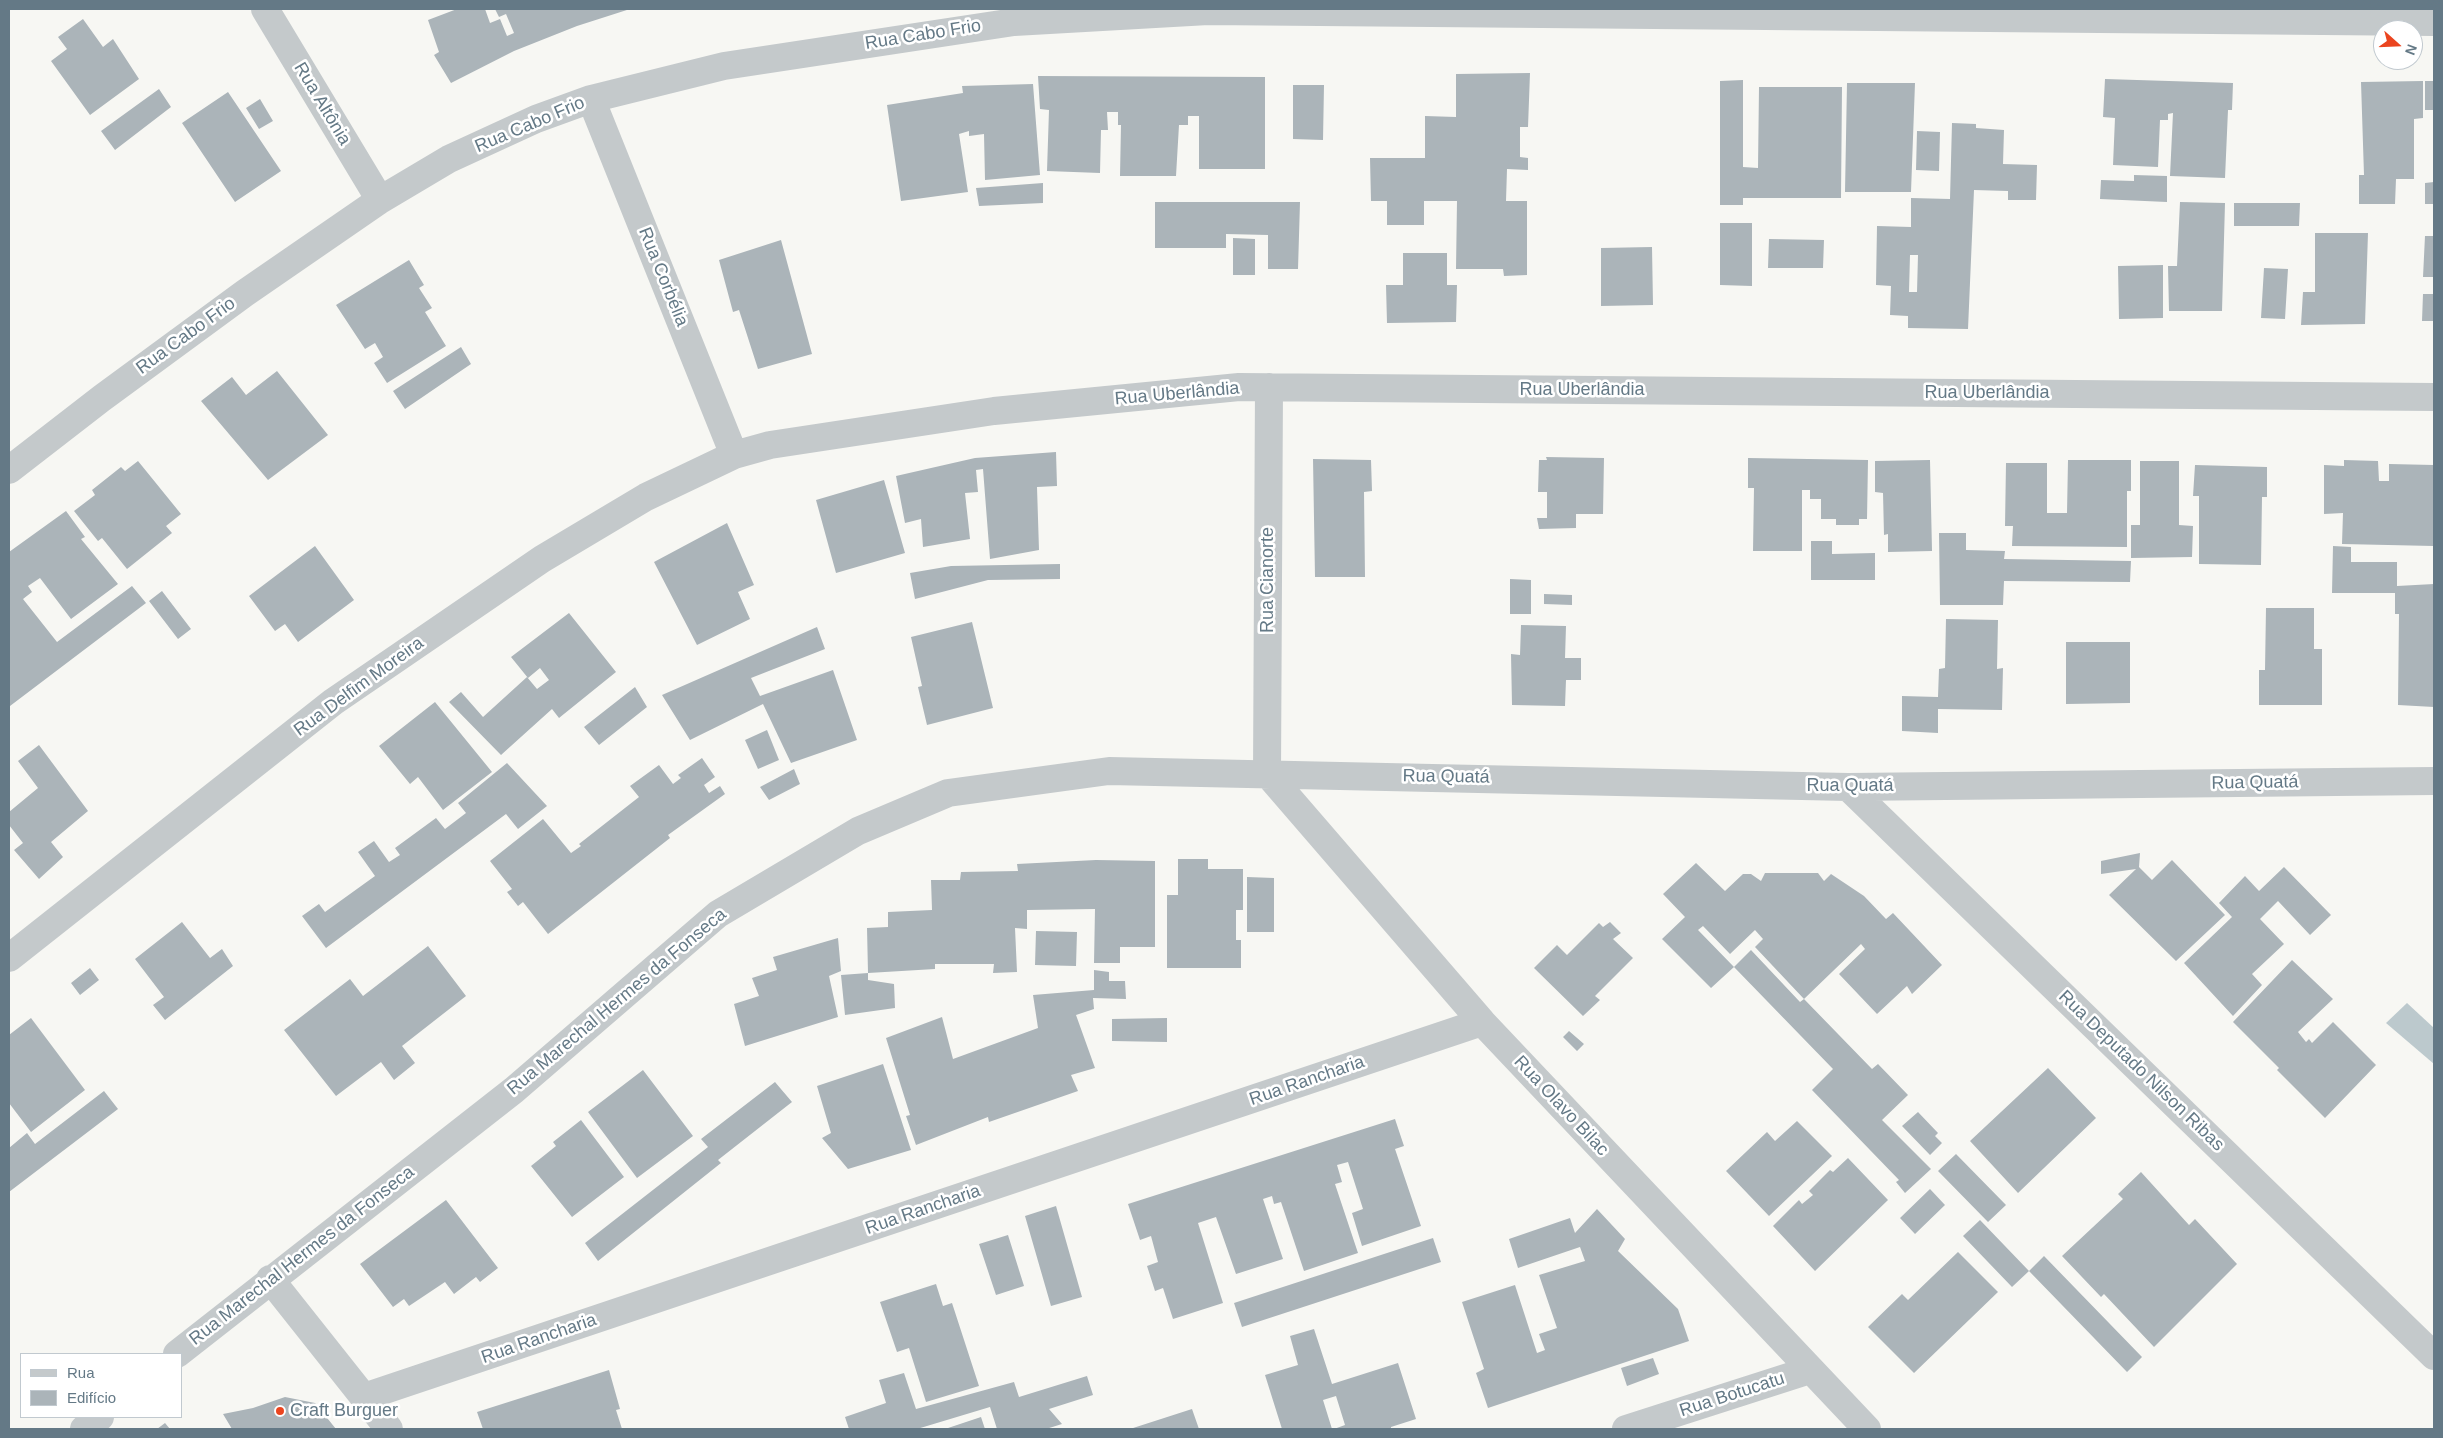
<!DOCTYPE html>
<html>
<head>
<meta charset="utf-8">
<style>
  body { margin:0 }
  #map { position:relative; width:2443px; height:1438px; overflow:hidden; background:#f7f7f3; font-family:Arial,sans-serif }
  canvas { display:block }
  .frame { position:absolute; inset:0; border:10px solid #647986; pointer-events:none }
  .legend { position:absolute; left:20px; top:1353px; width:162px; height:65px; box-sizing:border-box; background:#fff; border:1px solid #c1c9cf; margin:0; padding:6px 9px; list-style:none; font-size:15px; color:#647986 }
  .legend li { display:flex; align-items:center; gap:10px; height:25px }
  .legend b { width:25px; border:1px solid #c1c9cf }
  .north { position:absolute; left:2373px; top:20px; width:50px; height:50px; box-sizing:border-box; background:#fff; border:1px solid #c1c9cf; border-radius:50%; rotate:110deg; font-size:14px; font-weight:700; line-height:20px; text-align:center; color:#647986 }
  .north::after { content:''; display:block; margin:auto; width:18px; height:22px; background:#eb451f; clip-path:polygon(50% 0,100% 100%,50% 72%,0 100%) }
</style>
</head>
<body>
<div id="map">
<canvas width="2443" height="1438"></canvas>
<div class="frame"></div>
<ul class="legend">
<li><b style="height:6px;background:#c4c9cb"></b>Rua</li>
<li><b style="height:14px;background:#abb4b9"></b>Edifício</li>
</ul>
<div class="north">N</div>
</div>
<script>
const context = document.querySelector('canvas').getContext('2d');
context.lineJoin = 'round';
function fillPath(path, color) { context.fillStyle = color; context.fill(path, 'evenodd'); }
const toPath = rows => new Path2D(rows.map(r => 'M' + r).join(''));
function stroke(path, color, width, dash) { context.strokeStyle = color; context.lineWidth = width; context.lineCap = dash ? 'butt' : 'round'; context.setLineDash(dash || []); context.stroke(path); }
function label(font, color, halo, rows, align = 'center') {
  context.font = font + ' Arial,sans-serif'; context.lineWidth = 5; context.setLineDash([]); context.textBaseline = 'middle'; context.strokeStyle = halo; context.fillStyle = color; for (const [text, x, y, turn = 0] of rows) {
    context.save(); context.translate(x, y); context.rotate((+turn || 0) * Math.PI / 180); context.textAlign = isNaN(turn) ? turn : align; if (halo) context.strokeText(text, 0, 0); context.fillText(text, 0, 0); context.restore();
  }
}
const water = toPath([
  [2407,1003,2434,1028,2434,1064,2386,1023]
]);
const building = toPath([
  [457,9,485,9,490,23,500,19,507,36,514,33,506,14,499,17,495,9,630,9,577,26,514,51,451,83,434,55,439,52,428,20],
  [83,19,103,47,113,39,139,79,90,115,51,61,67,49,58,37],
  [1530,73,1528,127,1520,127,1520,157,1528,158,1528,170,1507,169,1506,201,1527,201,1527,275,1504,276,1503,269,1456,269,1457,201,1424,201,1424,225,1387,225,1387,201,1371,201,1370,158,1425,158,1425,116,1456,117,1456,74],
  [1038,76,1265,77,1265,169,1199,169,1199,116,1188,116,1188,125,1179,125,1176,176,1120,176,1121,125,1118,125,1118,112,1107,112,1108,130,1101,130,1100,173,1047,171,1049,110,1040,109],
  [2105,79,2233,83,2232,110,2228,110,2225,178,2170,176,2173,113,2168,114,2168,120,2160,120,2158,167,2113,165,2115,118,2103,117],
  [1743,80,1743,167,1758,168,1759,87,1842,87,1841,198,1743,198,1743,205,1720,205,1720,81],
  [2423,81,2423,118,2414,119,2414,179,2396,179,2395,204,2359,204,2359,175,2364,175,2361,82],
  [2425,81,2434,81,2434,110,2425,110],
  [1847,83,1915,83,1911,192,1845,192],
  [1033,84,1040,175,985,180,984,134,969,136,969,131,959,134,968,192,901,201,887,105,963,93,962,86],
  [1293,85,1324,85,1323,140,1293,139],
  [159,89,171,107,115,150,101,131],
  [228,92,281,171,235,202,182,123],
  [260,99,273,121,259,129,246,108],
  [1952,123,1976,124,1976,128,2004,130,2003,164,2037,165,2036,200,2008,200,2008,191,1974,190,1968,329,1908,328,1908,316,1890,315,1891,286,1876,285,1877,226,1911,227,1911,198,1950,199],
  [1910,255,1918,255,1917,292,1909,292],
  [1917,131,1940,132,1939,171,1916,170],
  [2134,175,2167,176,2167,202,2100,199,2101,180,2134,181],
  [2434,182,2434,204,2425,204,2425,183],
  [1043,183,1043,203,979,206,976,188],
  [1155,202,1300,202,1298,269,1268,269,1268,235,1226,234,1226,248,1155,248],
  [2180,202,2225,203,2222,311,2169,311,2168,266,2177,266],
  [2234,203,2300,203,2299,226,2234,226],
  [1720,223,1752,223,1752,286,1720,285],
  [2315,233,2368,233,2365,324,2301,325,2303,292,2315,292],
  [2425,236,2434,236,2434,277,2423,277],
  [1233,238,1255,239,1255,275,1233,275],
  [1769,239,1824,240,1823,268,1768,268],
  [781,240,812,354,758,369,739,310,733,312,719,260],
  [1652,247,1653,305,1601,306,1601,248],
  [1403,253,1447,253,1447,285,1457,285,1456,322,1387,323,1386,285,1403,285],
  [409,260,424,285,419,288,432,308,425,312,446,346,387,383,374,363,383,357,375,343,365,349,336,305],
  [2163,265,2163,318,2119,319,2118,266],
  [2264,268,2288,269,2285,319,2261,318],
  [2423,294,2434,294,2434,321,2422,321],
  [461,347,471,364,405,409,393,391],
  [277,371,328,435,268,480,201,401,232,377,246,395],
  [1056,452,1057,486,1037,487,1039,550,990,559,983,469,976,470,978,492,965,493,970,539,923,547,921,519,905,523,896,476,975,458],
  [1546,457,1604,458,1603,514,1576,514,1576,528,1539,529,1537,518,1547,518,1547,492,1538,492,1539,460,1547,460],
  [1748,458,1868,460,1867,519,1859,519,1859,525,1836,525,1836,519,1821,519,1821,499,1810,499,1810,490,1802,490,1802,551,1753,551,1754,488,1748,488],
  [1313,459,1371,460,1372,491,1364,492,1365,577,1315,577],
  [1930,460,1932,551,1888,552,1888,534,1884,535,1883,493,1875,492,1875,461],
  [2068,460,2131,460,2131,491,2127,491,2127,547,2012,546,2013,526,2005,526,2006,463,2047,463,2047,513,2067,513],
  [2344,460,2378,461,2379,481,2389,481,2389,464,2434,465,2434,546,2342,544,2343,513,2324,514,2324,465,2344,466],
  [138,461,181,514,166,526,172,533,127,569,102,538,98,541,74,511,95,495,92,490,121,467,125,471],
  [2140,461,2179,461,2179,525,2193,526,2192,557,2131,558,2131,525,2140,525],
  [2195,465,2267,467,2267,497,2262,497,2261,565,2199,564,2199,496,2193,496],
  [884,480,905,553,836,573,816,500],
  [66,511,85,537,81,539,118,584,71,619,40,578,28,586,32,592,23,599,57,642,132,586,146,603,10,706,9,552],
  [727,523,754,585,738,592,750,619,697,645,654,562],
  [1939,533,1966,533,1966,550,2005,551,2004,559,2131,561,2130,582,2004,581,2003,605,1940,605],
  [1811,541,1832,541,1832,554,1875,553,1875,580,1811,580],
  [315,546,354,600,298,642,285,624,275,631,249,596],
  [2333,546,2351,547,2351,562,2397,562,2397,586,2434,584,2434,707,2398,705,2399,614,2395,614,2395,593,2332,593],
  [1060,564,1060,579,988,580,915,599,910,573,951,566],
  [1510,579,1531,580,1531,614,1510,614],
  [162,591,191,629,178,639,149,601],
  [1544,594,1572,595,1572,605,1544,604],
  [2266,608,2314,608,2314,649,2322,649,2322,705,2259,705,2259,670,2265,670],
  [569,613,616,672,559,718,552,709,501,755,449,702,461,692,483,717,527,677,537,689,549,680,540,668,528,678,511,657],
  [1946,619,1998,620,1997,669,2003,668,2002,710,1938,709,1938,733,1902,731,1902,696,1938,697,1939,669,1945,668],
  [972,622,993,708,927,725,918,687,922,686,911,637],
  [1521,625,1566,626,1565,658,1581,658,1581,680,1566,680,1565,706,1512,705,1511,654,1520,655],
  [817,627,825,649,751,678,760,696,833,670,857,740,791,763,763,704,690,740,662,695],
  [2066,642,2130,642,2130,703,2066,704],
  [635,687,647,707,599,745,584,727],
  [435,702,492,772,443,810,418,777,410,784,379,746],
  [767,730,779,760,758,769,745,740],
  [39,745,88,811,51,842,63,857,39,879,14,850,23,843,9,825,9,812,38,788,18,761],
  [702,758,715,777,704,785,709,793,720,786,725,794,668,835,670,838,548,934,523,902,518,906,507,892,512,889,490,861,543,819,571,853,581,846,579,844,639,797,630,786,659,765,673,784,681,778,678,775],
  [507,763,547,806,518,829,506,814,326,948,302,916,319,904,325,912,375,876,358,852,374,841,389,862,400,855,395,848,436,818,445,829,466,813,458,803],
  [794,769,800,784,769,800,760,787],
  [2140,853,2139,867,2152,880,2172,860,2225,915,2176,961,2109,895,2136,869,2101,874,2101,861],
  [1178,859,1208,859,1208,869,1243,869,1243,910,1236,910,1236,940,1241,940,1241,968,1167,968,1167,895,1178,895],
  [1096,860,1155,861,1155,947,1120,947,1120,963,1094,963,1095,909,1027,910,1027,929,1015,928,1017,972,993,973,994,964,935,964,935,969,868,973,867,928,888,927,888,912,932,910,931,880,960,880,961,872,1018,871,1017,864],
  [1696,863,1725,891,1743,874,1751,874,1761,881,1765,873,1818,873,1824,881,1831,874,1864,896,1886,919,1893,913,1942,965,1912,994,1907,986,1877,1014,1839,974,1865,949,1861,944,1804,999,1755,947,1763,939,1755,930,1730,954,1703,926,1698,930,1734,967,1711,988,1662,939,1685,917,1663,894],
  [2284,867,2331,915,2310,935,2278,901,2260,919,2284,944,2252,974,2262,985,2233,1016,2184,963,2232,917,2219,903,2245,876,2259,891],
  [1247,877,1274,878,1274,932,1247,932],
  [182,922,210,958,222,949,233,966,165,1020,153,1005,164,997,135,959],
  [1610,922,1621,933,1613,939,1633,958,1595,996,1600,1000,1583,1016,1534,968,1557,945,1567,955,1599,923,1603,927],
  [1036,931,1077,932,1076,966,1035,965],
  [838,938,841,971,829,976,838,1017,745,1046,734,1004,759,996,752,978,777,970,773,957],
  [428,946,466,996,402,1046,415,1063,394,1080,381,1062,336,1096,284,1030,350,979,363,996],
  [1751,950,1800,1002,1804,999,1872,1069,1878,1064,1908,1095,1882,1120,1931,1169,1905,1193,1896,1182,1899,1180,1812,1090,1833,1069,1734,967],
  [2292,960,2333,999,2298,1032,2306,1042,2309,1039,2312,1043,2333,1022,2376,1065,2325,1118,2277,1070,2279,1068,2233,1022],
  [90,968,99,980,80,995,71,983],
  [1094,970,1109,972,1109,981,1125,981,1126,999,1093,998,1094,1009,1076,1015,1095,1068,1071,1075,1078,1091,989,1122,988,1117,916,1145,906,1116,910,1115,886,1038,942,1017,953,1059,1038,1028,1033,995,1094,990],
  [868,973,868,980,894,984,895,1008,845,1015,841,975],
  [31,1018,85,1090,31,1132,9,1103,9,1035],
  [1167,1018,1167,1042,1112,1041,1112,1019],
  [1569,1031,1584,1044,1577,1051,1563,1037],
  [883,1064,911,1150,848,1169,822,1138,831,1133,817,1086],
  [2048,1068,2096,1118,2018,1193,1970,1141],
  [643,1070,693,1136,637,1178,588,1112],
  [775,1082,792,1102,718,1160,721,1163,598,1261,585,1243,708,1147,701,1139],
  [104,1091,118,1109,9,1192,9,1148,27,1133,35,1144],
  [1918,1112,1938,1133,1935,1136,1942,1143,1930,1155,1902,1126],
  [1395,1119,1404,1146,1395,1149,1421,1226,1362,1246,1352,1213,1363,1209,1348,1162,1337,1165,1342,1182,1335,1184,1358,1253,1304,1271,1281,1202,1274,1204,1272,1196,1263,1199,1283,1259,1236,1274,1216,1217,1198,1223,1223,1303,1173,1319,1163,1288,1155,1291,1147,1266,1158,1262,1151,1236,1140,1240,1128,1204],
  [581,1120,624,1177,572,1217,531,1166,556,1146,553,1142],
  [1797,1121,1832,1156,1769,1216,1726,1171,1767,1132,1775,1141],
  [1956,1154,2006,1205,1988,1222,1938,1171],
  [1848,1158,1888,1200,1815,1271,1773,1226,1799,1200,1802,1204,1813,1195,1809,1191,1830,1170,1833,1172],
  [2141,1172,2189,1225,2195,1219,2237,1264,2154,1347,2104,1294,2101,1297,2062,1256,2123,1199,2118,1194],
  [1930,1189,1945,1205,1915,1234,1900,1218],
  [446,1200,498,1268,480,1282,476,1277,454,1294,445,1282,409,1306,404,1299,393,1307,360,1264],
  [1056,1206,1082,1297,1051,1306,1025,1216],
  [1597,1209,1625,1239,1618,1251,1678,1309,1689,1341,1488,1408,1476,1373,1484,1369,1462,1302,1515,1285,1537,1353,1545,1350,1539,1334,1557,1328,1539,1275,1585,1261,1580,1247,1518,1268,1509,1239,1570,1218,1575,1233],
  [1980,1220,2029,1271,2012,1287,1963,1236],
  [1008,1235,1024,1286,996,1295,979,1244],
  [1433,1238,1441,1262,1242,1327,1234,1303],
  [1958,1252,1998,1292,1914,1373,1868,1327,1902,1294,1908,1300],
  [2044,1256,2142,1357,2127,1372,2029,1271],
  [936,1284,943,1306,952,1303,979,1386,926,1402,909,1348,897,1352,880,1302],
  [1314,1329,1332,1384,1398,1363,1416,1419,1391,1427,1391,1429,1334,1429,1345,1425,1336,1396,1323,1400,1332,1429,1282,1429,1265,1375,1298,1365,1290,1336],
  [1653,1358,1659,1374,1627,1386,1621,1368],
  [609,1370,620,1409,616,1410,622,1429,483,1429,477,1412],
  [904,1373,916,1409,1014,1382,1019,1397,1087,1376,1093,1395,1049,1409,1062,1424,1046,1429,997,1429,990,1407,917,1429,849,1429,845,1417,886,1403,879,1380],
  [285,1397,315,1403,336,1429,232,1429,223,1414,253,1408],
  [1192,1409,1199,1429,1130,1429],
  [981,1417,985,1429,945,1429],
  [165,1423,170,1429,157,1429]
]);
const street = toPath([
  [265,9,380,200],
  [591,99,734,455],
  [9,470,102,398,245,293,380,200,449,159,536,119,591,99,724,66,1014,22,1208,11,2434,22],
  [1267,773,1482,1022,1867,1429],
  [1267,773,1269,387],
  [1848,787,2434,1356],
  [9,958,333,702,542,559,646,497,734,455,770,445,994,411,1239,387,2434,397],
  [270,1279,389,1429],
  [177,1354,514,1090,718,914,858,831,948,793,1109,771,1848,787,2434,781],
  [364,1397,1482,1022],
  [84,1429,100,1417],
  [1626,1429,1810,1370]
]);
const markers = [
  [280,1411,5,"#eb451f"]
];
const streetNames = [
  ["Rua Cabo Frio",923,35,-9],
  ["Rua Altônia",322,104,59],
  ["Rua Cabo Frio",530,125,-23],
  ["Rua Corbélia",663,277,68],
  ["Rua Cabo Frio",186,336,-36],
  ["Rua Uberlândia",1582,390],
  ["Rua Uberlândia",1987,393],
  ["Rua Uberlândia",1177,394,-5],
  ["Rua Cianorte",1268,580,-90],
  ["Rua Delfim Moreira",359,687,-36],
  ["Rua Quatá",1446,777,1],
  ["Rua Quatá",2255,783,-1],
  ["Rua Quatá",1850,786],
  ["Rua Marechal Hermes da Fonseca",617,1002,-40],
  ["Rua Deputado Nilson Ribas",2141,1071,44],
  ["Rua Rancharia",1307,1081,-19],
  ["Rua Olavo Bilac",1561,1106,47],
  ["Rua Rancharia",923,1210,-19],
  ["Rua Marechal Hermes da Fonseca",302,1256,-38],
  ["Rua Rancharia",539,1339,-19],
  ["Rua Botucatu",1732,1395,-18]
];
const poiNames = [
  ["Craft Burguer",290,1411]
];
fillPath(water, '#bcc9cd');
fillPath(building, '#abb4b9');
stroke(street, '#c4c9cb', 28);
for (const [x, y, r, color] of markers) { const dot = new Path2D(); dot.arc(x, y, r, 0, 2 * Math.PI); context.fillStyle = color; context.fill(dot); stroke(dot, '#fff', 2); }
label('18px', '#647986', '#fff', streetNames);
label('18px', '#647986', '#fff', poiNames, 'left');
</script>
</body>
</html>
